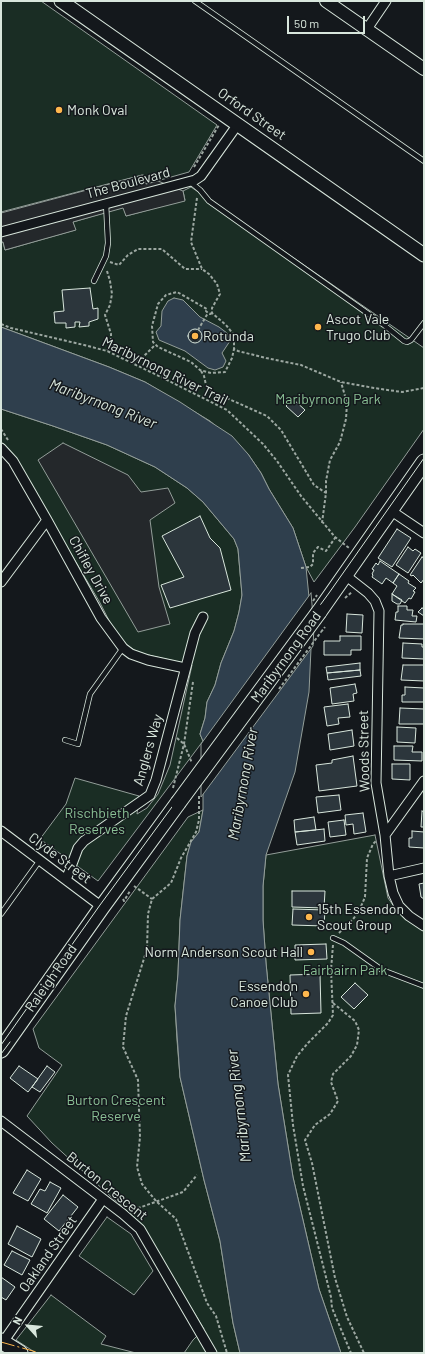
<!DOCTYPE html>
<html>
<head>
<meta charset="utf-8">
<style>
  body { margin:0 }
  #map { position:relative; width:425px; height:1354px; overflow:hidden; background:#14181c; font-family:Barlow,sans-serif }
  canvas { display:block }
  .frame { position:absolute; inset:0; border:2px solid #d8e6dc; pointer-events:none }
  .north { position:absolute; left:8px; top:1306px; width:40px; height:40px; -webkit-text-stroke:3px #14181c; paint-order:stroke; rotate:297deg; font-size:11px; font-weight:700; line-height:16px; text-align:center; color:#d8e6dc }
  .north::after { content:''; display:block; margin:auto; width:14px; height:18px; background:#d8e6dc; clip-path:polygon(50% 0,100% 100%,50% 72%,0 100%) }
  .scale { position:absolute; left:287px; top:16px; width:78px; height:18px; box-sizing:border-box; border:2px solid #d8e6dc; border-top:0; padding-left:5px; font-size:12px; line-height:14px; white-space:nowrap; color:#d8e6dc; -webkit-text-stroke:3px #14181c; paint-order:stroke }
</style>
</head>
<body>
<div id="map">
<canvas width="425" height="1354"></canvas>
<div class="frame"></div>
<div class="north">N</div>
<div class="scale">50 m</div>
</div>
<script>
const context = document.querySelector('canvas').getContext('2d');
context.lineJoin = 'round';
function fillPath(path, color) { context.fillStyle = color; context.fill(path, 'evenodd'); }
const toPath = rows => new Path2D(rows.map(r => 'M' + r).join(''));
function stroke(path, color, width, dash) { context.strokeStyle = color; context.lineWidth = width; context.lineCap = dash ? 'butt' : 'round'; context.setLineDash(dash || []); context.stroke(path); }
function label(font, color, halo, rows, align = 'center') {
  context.font = font + ' Barlow,sans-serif'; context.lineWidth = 3; context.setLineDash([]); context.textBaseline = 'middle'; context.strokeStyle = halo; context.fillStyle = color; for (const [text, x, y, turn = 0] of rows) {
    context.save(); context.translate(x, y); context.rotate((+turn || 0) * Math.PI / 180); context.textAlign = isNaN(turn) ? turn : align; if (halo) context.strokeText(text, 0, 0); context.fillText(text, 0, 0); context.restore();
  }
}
const green = toPath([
  [1,1,41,1,217,125,189,172,146,184,142,175,1,212,1,1],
  [191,187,424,348,424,429,355,527,314,582,306,567,293,528,269,489,261,473,248,454,210,421,145,382,109,367,1,327,1,242,3,242,5,250,75,230,73,222,124,207,126,216,185,200,183,191,191,187],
  [1,409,53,426,107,445,155,467,187,488,203,502,234,539,238,549,242,595,239,612,234,631,221,663,215,685,207,702,205,718,200,734,203,741,98,881,40,839,66,804,75,778,139,796,137,814,147,808,158,794,170,765,192,665,139,653,128,646,114,630,99,601,8,448,1,442,1,409],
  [203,810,199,832,191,842,187,856,180,920,178,974,175,1006,177,1040,180,1077,204,1180,220,1241,233,1323,240,1353,184,1353,193,1340,204,1329,140,1223,52,1143,27,1116,62,1065,39,1048,33,1029,188,817,203,810],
  [375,835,388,898,395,908,424,928,424,1353,341,1353,319,1289,293,1177,278,1084,266,963,263,920,263,886,266,855,375,835],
  [107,1217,131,1234,153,1271,134,1295,79,1256,107,1217],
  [51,1295,106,1336,101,1344,136,1353,36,1353,16,1340,51,1295]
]);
const parking = toPath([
  [143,175,146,184,158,181,183,191,185,201,126,216,123,208,73,222,76,230,5,250,3,242,1,242,1,213,143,175],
  [63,443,128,475,141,492,168,488,175,503,150,520,159,587,170,624,138,632,38,460,63,443]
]);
const water = toPath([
  [174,298,183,300,200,317,219,327,227,333,230,341,222,353,226,361,223,367,215,370,208,368,185,351,159,340,156,332,161,326,162,311,168,301,174,298],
  [1,327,109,367,145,382,180,402,232,436,248,454,261,473,269,489,293,528,306,567,312,627,309,692,295,772,266,855,263,886,263,920,266,963,278,1084,293,1177,319,1289,341,1353,240,1353,233,1323,220,1241,204,1180,180,1077,175,1006,178,974,180,920,187,856,191,842,199,832,203,810,203,741,200,734,205,718,207,702,215,685,221,663,234,631,239,612,242,595,238,549,234,539,203,502,187,488,155,467,107,445,53,426,1,409,1,327]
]);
const pier = toPath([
  [311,593,314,627,313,646,201,797,201,744,311,593]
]);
const building = toPath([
  [90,288,93,309,98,308,98,319,89,322,89,326,79,327,80,322,75,322,75,327,66,328,66,323,55,323,54,312,64,311,62,290,90,288],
  '188 336a7 7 0 1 1 14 0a7 7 0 1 1-14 0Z',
  [293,399,305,410,298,417,286,406,293,399],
  [200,516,210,538,220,548,231,590,170,608,161,585,184,577,162,536,200,516],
  [397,529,411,538,392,567,378,558,397,529],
  [408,547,413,551,415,549,421,553,408,573,396,565,408,547],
  [422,557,424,558,424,579,421,583,413,575,412,576,410,575,422,557],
  [380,561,399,574,393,583,386,578,382,584,372,577,373,575,372,574,374,570,372,569,376,563,378,565,380,561],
  [399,574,409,581,408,583,416,588,413,591,415,592,411,599,409,598,405,603,392,594,397,586,393,583,399,574],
  [392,594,402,600,400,604,397,604,392,601,392,594],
  [398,606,407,606,407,610,413,610,412,616,417,616,416,622,395,620,396,612,398,612,398,606],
  [422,608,424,609,424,616,418,612,422,608],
  [347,614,363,615,362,633,346,632,347,614],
  [403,624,424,624,424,639,399,638,401,625,403,625,403,624],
  [340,636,361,636,361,650,351,650,351,655,324,655,324,641,340,641,340,636],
  [403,643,422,644,422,647,424,647,424,659,402,658,403,643],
  [360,663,360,670,327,673,326,667,360,663],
  [403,665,424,665,424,681,401,680,403,665],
  [360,670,361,676,328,680,327,673,360,670],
  [355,684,357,693,353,694,354,701,332,704,330,688,355,684],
  [405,687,424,688,424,702,402,702,402,695,405,695,405,687],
  [348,704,350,717,338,718,339,724,327,726,324,707,348,704],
  [400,708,424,709,424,724,399,724,400,708],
  [397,727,416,728,415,743,397,742,397,727],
  [352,730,354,746,330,750,328,734,352,730],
  [394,746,413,746,412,752,422,752,422,761,394,760,394,746],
  [353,756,357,786,319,791,316,765,332,763,332,760,353,756],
  [392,764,410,764,410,780,392,779,392,764],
  [339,795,341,810,318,813,316,797,339,795],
  [422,811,424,812,424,827,421,827,422,811],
  [363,813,366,832,354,834,353,824,346,825,345,815,363,813],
  [314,817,316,830,295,832,294,820,314,817],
  [344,820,346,835,330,837,328,822,344,820],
  [324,829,325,841,297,845,295,832,324,829],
  [412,831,424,832,424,848,409,847,409,838,412,838,412,831],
  [424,883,424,899,421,897,419,884,424,883],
  [292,891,325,891,324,908,292,907,292,891],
  [293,909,325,910,324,926,292,925,293,909],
  [326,944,327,959,295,960,295,945,326,944],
  [320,974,321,1013,291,1014,290,975,320,974],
  [355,983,368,995,354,1009,341,997,355,983],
  [19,1066,38,1079,28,1092,10,1078,19,1066],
  [47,1066,55,1072,40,1092,32,1087,47,1066],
  [27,1170,41,1179,28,1201,13,1193,27,1170],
  [50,1182,61,1188,47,1213,31,1204,40,1189,45,1191,50,1182],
  [63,1195,78,1207,59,1231,44,1219,63,1195],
  [17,1226,41,1239,32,1257,8,1244,17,1226],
  [12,1251,30,1260,22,1275,4,1265,12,1251],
  [1,1277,15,1287,6,1300,1,1297,1,1277]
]);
const path = toPath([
  [194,167,219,125],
  [197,198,191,242,202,269,209,274,217,284,220,294,212,308,212,313,226,325,234,335,234,349,238,351,266,358,301,365,341,382,374,388,402,392,424,388],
  [110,262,119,265,128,255,138,249,162,249,185,269,202,269],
  [107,271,110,281,112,294,110,305,105,315,111,334,111,344,107,351],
  [212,313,210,314,208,313,206,311,207,309,177,292,166,295,158,304,152,326,153,342,158,347,191,362,200,370,211,373,225,372,232,358,234,349],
  [1,324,11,328,84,345,107,351,161,377,227,410,263,444,277,461,301,496,335,537,349,548,348,549],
  [198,330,208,313],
  [132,363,142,358,155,345],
  [201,371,204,376,206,385,213,392,267,416,281,430,314,485,326,493],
  [1,429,8,440],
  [322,523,326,493,326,481,330,460,340,442,346,419,347,403,341,382],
  [301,568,310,567,313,564,313,553,318,547,326,551,335,538],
  [345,598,352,592],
  [321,632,325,627],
  [177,738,184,744,192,763],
  [173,788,184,744,193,682],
  [199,796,199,820,196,832,181,858,171,883,152,899,148,914,147,949,126,1016,123,1047,138,1080,140,1137,137,1167,142,1184,156,1201,176,1219,207,1303,216,1316,227,1353],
  [134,886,152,899],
  [123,899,124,901,130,891],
  [339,933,354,918,360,909,365,897,367,858,373,844,376,841],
  [333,945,331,970,333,1015,328,1023,308,1043,297,1056,288,1075,293,1125,303,1186,331,1297,332,1308,351,1353],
  [333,1003,355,1021,359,1030,357,1045,351,1056,333,1074,331,1082,338,1101,330,1114,315,1125,305,1140,312,1163,335,1278,347,1317,364,1353],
  [133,1210,183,1192,197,1175]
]);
const service = toPath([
  [195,1,424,161],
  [189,181,200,190,209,201,384,325,404,341,407,342,411,340,424,323],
  [94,281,106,256,108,243,106,203],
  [65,740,78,744,90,694,123,648],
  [1,914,40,860],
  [333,938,344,943,382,970,424,986]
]);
const minor = toPath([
  [367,29,386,1],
  [1,232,195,180,201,176,238,124],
  [1,448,13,461,47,520,101,618,123,648,131,654,148,660,185,668],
  [390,510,424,533],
  [345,575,368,593,375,601,379,611,376,783,385,835,389,876,393,893,399,906,409,916,424,926],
  [1,582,47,520],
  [1,831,102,907],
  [385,835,424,781],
  [389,876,424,868],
  [66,880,78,848,84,841,150,795,156,780,195,633,203,617],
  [1,1121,123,1214,140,1229,212,1353],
  [1,1345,103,1199]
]);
const tertiary = toPath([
  [326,1,424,69]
]);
const secondary = toPath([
  [61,1,424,255]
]);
const primary = toPath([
  [319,612,424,462],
  [1,1050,102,907,178,803],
  [1,1341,20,1353]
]);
const tram = toPath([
  [1,1045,100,905,329,593,424,458],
  [1,1054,10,1042]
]);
const pathBridge = toPath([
  [313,601,317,595],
  [279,689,321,632]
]);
const primaryBridge = toPath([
  [178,803,319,612]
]);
const power = toPath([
  [1,1342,40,1353]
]);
const markers = [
  [59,110,4,"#ffb74d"],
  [318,327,4,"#ffb74d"],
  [195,336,4,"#ffb74d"],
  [309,917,4,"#ffb74d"],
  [311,952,4,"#ffb74d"],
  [306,994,4,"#ffb74d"]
];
const poiNames = [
  ["Monk Oval",67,110],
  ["Ascot Vale",326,319],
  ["Trugo Club",326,335],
  ["Rotunda",203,336],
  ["15th Essendon",317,909],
  ["Scout Group",317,925],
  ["Norm Anderson Scout Hall",303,952,"right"],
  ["Essendon",298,986,"right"],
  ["Canoe Club",298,1002,"right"]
];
const streetNames = [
  ["Orford Street",252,114,35],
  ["The Boulevard",128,183,-15],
  ["Maribyrnong River Trail",165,371,26],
  ["Chifley Drive",91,570,61],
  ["Maribyrnong Road",286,657,-54],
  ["Anglers Way",148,750,-74],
  ["Woods Street",364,751,-91],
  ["Clyde Street",60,858,37],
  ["Raleigh Road",51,978,-55],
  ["Burton Crescent",107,1186,39],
  ["Oakland Street",48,1254,-55]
];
const parkNames = [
  ["Maribyrnong Park",328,399],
  ["Rischbieth",97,813],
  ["Reserves",97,829],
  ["Fairbairn Park",345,970],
  ["Burton Crescent",116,1100],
  ["Reserve",116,1116]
];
const waterNames = [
  ["Maribyrnong River",103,404,21],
  ["Maribyrnong River",243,784,-80],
  ["Maribyrnong River",239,1106,-97]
];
fillPath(green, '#1a2d24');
stroke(green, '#939e99', 1);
fillPath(parking, '#24282b');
stroke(parking, '#939e99', 1);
fillPath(water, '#2f3f4d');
stroke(water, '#939e99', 1);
fillPath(pier, '#14181c');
stroke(pier, '#939e99', 1);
fillPath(building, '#2c363c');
stroke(building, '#d8e6dc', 1);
stroke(service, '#d8e6dc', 6);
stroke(minor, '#d8e6dc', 11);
stroke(tertiary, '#d8e6dc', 14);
stroke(secondary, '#d8e6dc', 15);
stroke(primary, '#d8e6dc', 17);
stroke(path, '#9da8a2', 2, [3, 2]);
stroke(service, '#14181c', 4.5);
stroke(minor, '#14181c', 9);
stroke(tertiary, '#14181c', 12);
stroke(secondary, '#14181c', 13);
stroke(primary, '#14181c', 15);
stroke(tram, '#d8e6dc', 1);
stroke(primaryBridge, '#d8e6dc', 17, []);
stroke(pathBridge, '#9da8a2', 2, [3, 2]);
stroke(primaryBridge, '#14181c', 15);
stroke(power, '#ffb74d', 1, [14, 3, 2, 3]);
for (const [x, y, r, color] of markers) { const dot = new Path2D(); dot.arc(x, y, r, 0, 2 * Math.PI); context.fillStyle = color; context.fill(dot); stroke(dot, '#14181c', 1.5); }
label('14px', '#d8e6dc', '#14181c', poiNames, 'left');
label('14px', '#d8e6dc', '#14181c', streetNames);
label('14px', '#8ac095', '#14181c', parkNames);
label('italic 15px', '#d8e6dc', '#14181c', waterNames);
</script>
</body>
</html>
